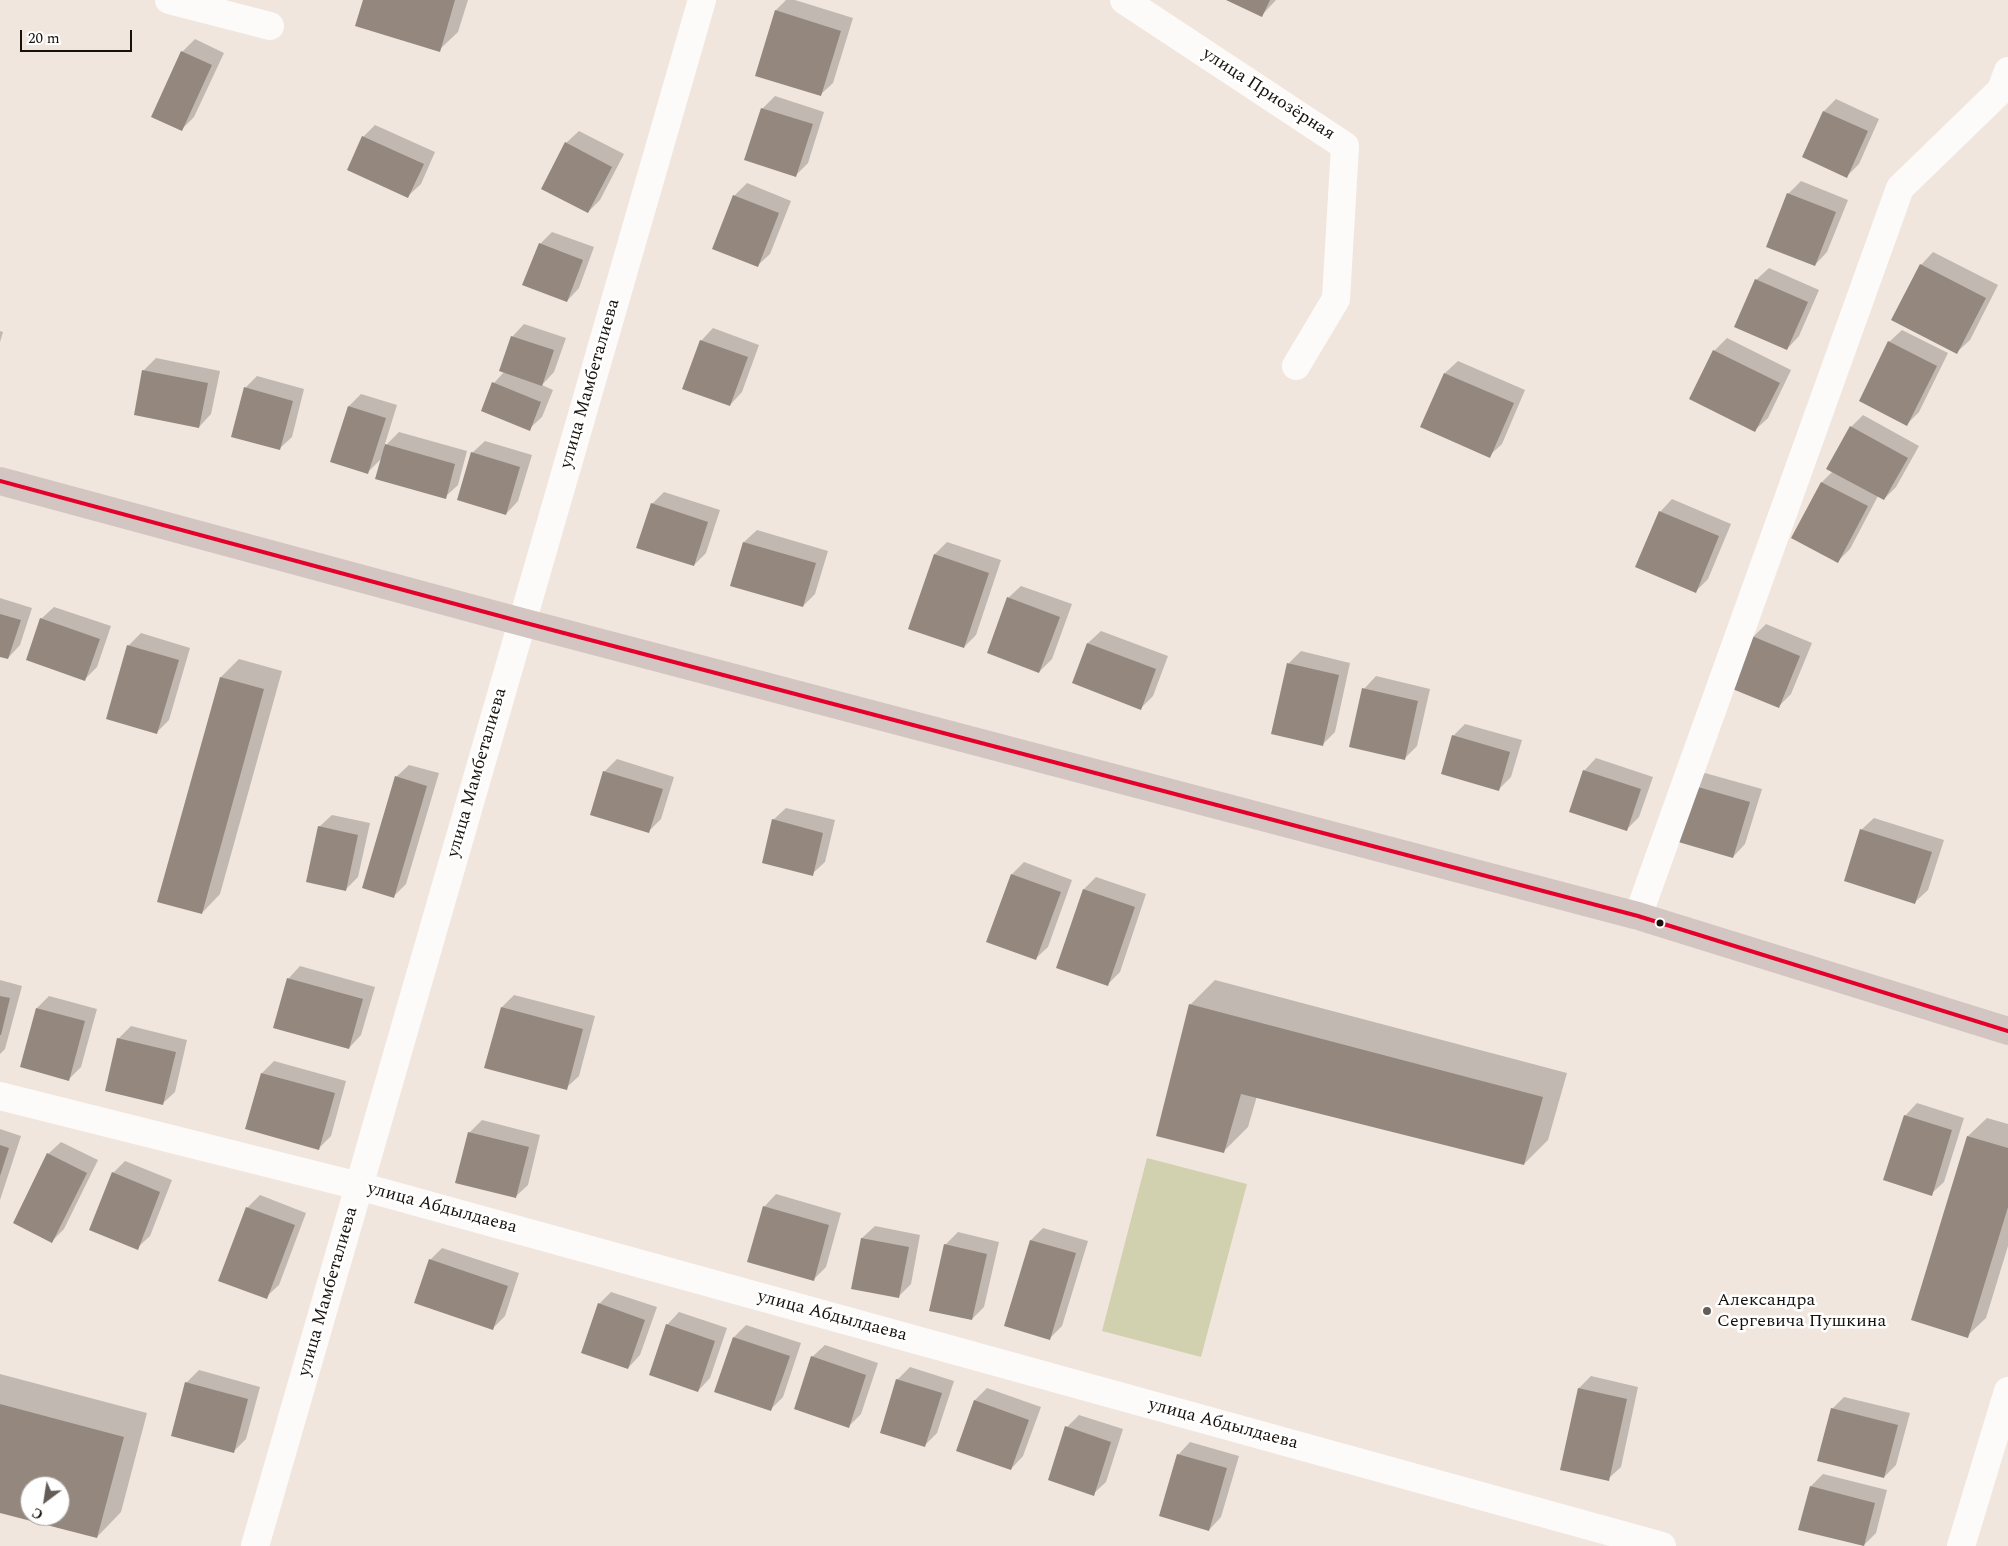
<!DOCTYPE html>
<html>
<head>
<meta charset="utf-8">
<style>
  body { margin:0 }
  #map { position:relative; width:2008px; height:1546px; overflow:hidden; background:#f1e6de; font-family:Spectral,serif }
  canvas { display:block }
  .north { position:absolute; left:20px; top:1476px; width:50px; height:50px; box-sizing:border-box; background:#fff; border:1px solid #a3a09e; border-radius:50%; rotate:211deg; font-size:14px; font-weight:700; line-height:20px; text-align:center; color:#18120d }
  .north::after { content:''; display:block; margin:auto; width:18px; height:22px; background:#645c56; clip-path:polygon(50% 0,100% 100%,50% 72%,0 100%) }
  .scale { position:absolute; left:20px; top:30px; width:112px; height:22px; box-sizing:border-box; border:2px solid #18120d; border-top:0; padding-left:6px; font-size:15px; line-height:18px; white-space:nowrap; color:#18120d; -webkit-text-stroke:4px #fff; paint-order:stroke }
</style>
</head>
<body>
<div id="map">
<canvas width="2008" height="1546"></canvas>
<div class="north">С</div>
<div class="scale">20 m</div>
</div>
<script>
const context = document.querySelector('canvas').getContext('2d');
context.lineJoin = 'round';
function fillPath(path, color) { context.fillStyle = color; context.fill(path, 'evenodd'); }
const toPath = rows => new Path2D(rows.map(r => 'M' + r).join(''));
function stroke(path, color, width, dash) { context.strokeStyle = color; context.lineWidth = width; context.lineCap = dash ? 'butt' : 'round'; context.setLineDash(dash || []); context.stroke(path); }
function label(font, color, halo, rows, align = 'center') {
  context.font = font + ' Spectral,serif'; context.lineWidth = 5; context.setLineDash([]); context.textBaseline = 'middle'; context.strokeStyle = halo; context.fillStyle = color; for (const [text, x, y, turn = 0] of rows) {
    context.save(); context.translate(x, y); context.rotate((+turn || 0) * Math.PI / 180); context.textAlign = isNaN(turn) ? turn : align; if (halo) context.strokeText(text, 0, 0); context.fillText(text, 0, 0); context.restore();
  }
}
const green = toPath([
  [1147,1158,1247,1184,1201,1357,1102,1331]
]);
const shadow = toPath([
  [364,0,468,0,458,32,439,50],
  [786,0,795,0,853,18,833,83,820,95,756,75,776,10],
  [1229,0,1276,0,1262,15],
  [195,39,224,53,194,117,181,130,182,52],
  [775,96,824,112,808,163,795,176,762,109],
  [1836,99,1879,119,1859,164,1847,176,1803,157,1824,111],
  [375,125,435,152,421,184,408,196,363,137],
  [579,131,624,154,600,200,588,212,566,143],
  [1801,181,1848,200,1827,252,1815,265,1788,194],
  [747,183,791,201,770,254,757,266,734,196],
  [552,232,594,247,579,288,567,301,540,244],
  [1933,252,1998,285,1970,340,1957,352,1921,265],
  [1769,268,1819,290,1799,336,1787,349,1756,280],
  [524,324,566,338,554,372,542,385,553,390,542,417,529,429,494,383,504,372,512,337],
  [713,328,759,345,742,392,730,405,701,341],
  [1902,330,1948,353,1919,412,1907,424,1889,342],
  [0,331,3,332,0,342],
  [1727,338,1791,370,1768,418,1755,430,1714,351],
  [156,358,220,371,211,414,199,427,143,371],
  [1458,361,1525,390,1502,444,1489,456,1422,426,1445,373],
  [257,376,304,389,292,437,279,449,245,388],
  [361,394,397,405,384,447,399,432,467,451,458,485,445,497,383,457,367,473,349,406],
  [1863,415,1919,446,1896,487,1884,499,1878,496,1850,549,1838,561,1793,538,1822,482,1833,471,1851,427],
  [485,441,532,455,518,501,506,514,472,453],
  [664,492,720,510,706,553,694,565,652,504],
  [1672,499,1731,524,1708,579,1696,591,1660,512],
  [757,530,828,551,815,594,803,606,732,585,744,542],
  [947,542,1001,560,976,635,964,647,935,554],
  [1021,586,1072,604,1052,659,1039,672,1008,598],
  [0,598,32,608,20,645,8,658,0,655],
  [54,607,111,626,97,667,85,679,41,619],
  [1766,624,1812,643,1791,694,1779,706,1753,637],
  [1101,631,1168,656,1153,696,1141,708,1074,683,1088,643],
  [141,633,190,648,169,720,157,732,128,646],
  [1301,651,1350,663,1335,732,1323,744,1289,663],
  [239,659,282,671,220,894,202,913,221,677],
  [1376,676,1430,689,1417,746,1405,758,1364,689],
  [1465,724,1522,740,1511,777,1499,789,1453,736],
  [1596,758,1653,777,1639,817,1627,829,1584,771],
  [617,759,674,777,661,819,649,831,604,772],
  [409,765,439,773,406,884,394,896,396,777],
  [1705,773,1762,789,1745,844,1733,857,1693,786],
  [786,808,835,820,825,862,812,874,773,820],
  [332,815,370,823,358,877,346,889,319,827],
  [1874,818,1944,840,1928,890,1915,902,1861,830],
  [1024,862,1072,880,1048,947,1035,959,1012,874],
  [1096,877,1146,894,1120,972,1108,984,1084,889],
  [300,966,375,987,361,1035,349,1048,288,979],
  [0,980,22,986,5,1049,0,1054],
  [1215,980,1567,1073,1548,1140,1524,1164,1257,1096,1248,1127,1224,1151,1190,1005],
  [514,995,595,1016,579,1076,566,1088,502,1007],
  [49,996,97,1009,81,1067,69,1079,37,1008],
  [131,1026,187,1040,175,1092,162,1104,118,1039],
  [274,1061,346,1081,331,1136,319,1148,262,1073],
  [1917,1103,1964,1118,1944,1182,1931,1194,1905,1116],
  [1987,1118,2008,1124,2008,1246,1986,1318,1967,1336,1968,1136],
  [482,1120,540,1135,528,1185,515,1197,469,1133],
  [0,1129,21,1136,0,1200],
  [61,1142,98,1160,64,1229,52,1241,48,1154],
  [125,1161,172,1180,150,1236,137,1248,113,1173],
  [776,1194,841,1213,826,1267,814,1279,764,1207],
  [260,1195,306,1213,279,1285,266,1297,247,1208],
  [875,1226,920,1235,911,1284,898,1297,853,1288,862,1238],
  [1043,1228,1088,1241,1062,1326,1050,1338,1031,1240],
  [958,1232,999,1242,984,1307,972,1319,945,1245],
  [442,1248,519,1273,505,1316,492,1329,430,1260],
  [611,1292,657,1307,640,1355,628,1368,599,1304],
  [679,1312,727,1328,710,1378,698,1391,667,1325],
  [746,1325,801,1343,783,1397,770,1410,734,1337],
  [825,1345,878,1363,861,1414,849,1426,812,1357],
  [910,1367,954,1381,937,1433,925,1445,897,1380],
  [199,1370,260,1387,246,1439,233,1452,186,1383],
  [0,1374,147,1413,121,1512,97,1537,0,1511],
  [30,1486,60,1486,60,1516,30,1516],
  [1591,1376,1638,1387,1621,1467,1608,1479,1579,1388],
  [987,1388,1041,1407,1023,1456,1011,1469,958,1450,975,1400],
  [1844,1397,1910,1413,1896,1465,1884,1477,1832,1409],
  [1079,1415,1123,1429,1106,1482,1093,1494,1067,1427],
  [1190,1442,1239,1456,1221,1517,1209,1530,1178,1455],
  [1823,1474,1887,1490,1876,1533,1863,1546,1811,1486]
]);
const building = toPath([
  [363,0,455,0,440,52,355,26],
  [1226,0,1270,0,1262,17],
  [775,10,841,31,821,96,755,76],
  [181,51,212,65,182,131,151,117],
  [761,108,813,124,796,177,744,160],
  [1823,111,1868,131,1847,178,1802,157],
  [362,136,424,164,408,198,347,170],
  [565,142,612,167,588,213,541,189],
  [1787,193,1836,212,1815,266,1766,247],
  [733,195,779,213,758,267,712,249],
  [539,243,583,260,567,302,522,285],
  [1920,264,1986,298,1957,354,1891,320],
  [1755,279,1808,302,1787,350,1734,327],
  [511,336,554,350,542,386,499,371],
  [700,340,748,357,730,406,682,389],
  [1888,341,1937,366,1907,426,1859,401],
  [1713,350,1780,383,1755,432,1689,399],
  [142,370,208,383,199,428,134,415],
  [1444,373,1514,403,1490,458,1420,427],
  [492,382,541,402,530,431,481,411],
  [244,387,293,401,280,450,231,437],
  [348,406,386,418,368,474,330,462],
  [1850,426,1908,458,1884,500,1826,469],
  [385,444,455,464,446,499,375,479],
  [471,452,520,467,506,515,457,500],
  [1821,482,1868,506,1838,563,1791,538],
  [651,503,708,522,694,566,636,548],
  [1659,511,1719,536,1696,593,1635,567],
  [743,542,816,563,803,607,730,586],
  [934,554,989,573,964,648,908,629],
  [1007,597,1060,617,1039,673,987,653],
  [0,614,21,620,8,659,0,657],
  [40,618,100,639,85,681,26,660],
  [1752,636,1800,656,1779,708,1730,688],
  [1087,643,1156,669,1141,710,1072,683],
  [127,645,179,660,157,734,106,719],
  [1287,663,1339,675,1323,746,1271,734],
  [220,677,264,689,202,914,157,902],
  [1362,688,1418,701,1405,760,1349,747],
  [1452,735,1510,752,1499,791,1441,774],
  [1583,770,1641,789,1627,831,1569,812],
  [603,771,663,789,649,833,590,815],
  [395,776,427,786,394,898,362,888],
  [1691,785,1750,802,1733,858,1675,841],
  [772,819,823,833,813,876,762,863],
  [318,826,358,835,346,891,306,882],
  [1860,829,1932,852,1915,904,1844,881],
  [1011,874,1061,892,1036,960,986,942],
  [1083,889,1135,907,1108,986,1056,968],
  [287,978,363,999,349,1049,273,1028],
  [0,996,10,998,1,1035,0,1035],
  [1189,1004,1543,1097,1524,1165,1241,1094,1224,1153,1156,1136],
  [501,1007,583,1029,567,1090,484,1068],
  [36,1008,85,1021,69,1081,20,1067],
  [117,1038,176,1052,163,1105,105,1091],
  [261,1073,335,1093,319,1150,245,1129],
  [1904,1115,1952,1130,1932,1196,1883,1180],
  [468,1132,529,1147,516,1198,455,1183],
  [1967,1136,2008,1148,2008,1207,1968,1338,1911,1320],
  [0,1145,9,1148,0,1176],
  [47,1153,87,1173,52,1243,13,1223],
  [112,1172,160,1192,138,1250,89,1230],
  [763,1206,829,1225,814,1281,747,1262],
  [246,1207,295,1225,267,1299,218,1281],
  [861,1238,909,1247,899,1298,851,1289],
  [1030,1240,1076,1253,1050,1340,1004,1326],
  [944,1244,987,1254,972,1320,929,1311],
  [429,1259,508,1286,493,1330,414,1303],
  [598,1303,645,1320,628,1369,581,1353],
  [666,1324,715,1341,698,1392,649,1375],
  [733,1337,790,1356,771,1411,714,1392],
  [811,1356,866,1375,849,1428,794,1409],
  [896,1379,942,1393,925,1447,880,1433],
  [185,1382,248,1399,234,1453,171,1436],
  [1578,1388,1627,1399,1609,1481,1560,1470],
  [974,1400,1029,1420,1011,1470,956,1451],
  [0,1404,124,1437,97,1538,0,1513],
  [30,1486,60,1486,60,1516,30,1516],
  [1831,1408,1898,1425,1884,1478,1817,1461],
  [1065,1426,1111,1442,1094,1496,1048,1480],
  [1177,1454,1227,1468,1209,1531,1159,1516],
  [1810,1486,1875,1503,1864,1546,1798,1530]
]);
const minor = toPath([
  [169,0,270,26],
  [1124,0,1345,146,1336,299,1296,366],
  [1638,916,1900,188,2001,90,2008,71],
  [0,1096,359,1186,1662,1546],
  [255,1546,702,0],
  [1961,1546,2008,1391]
]);
const highway = toPath([
  [0,481,522,622,1638,916,2008,1031]
]);
const bus1 = toPath([
  [0,481,522,622,1638,916,2008,1031]
]);
const markers = [
  [1660,923,4.5,"#18120d"],
  [1707,1311,5,"#645c56"]
];
const streetNames = [
  ["улица Приозёрная",1268,95,33],
  ["улица Мамбеталиева",591,384,-74],
  ["улица Мамбеталиева",478,773,-74],
  ["улица Абдылдаева",442,1209,15],
  ["улица Мамбеталиева",329,1292,-74],
  ["улица Абдылдаева",832,1317,15],
  ["улица Абдылдаева",1223,1425,15]
];
const poiNames = [
  ["Александра",1717,1301],
  ["Сергевича Пушкина",1717,1322]
];
fillPath(green, '#d1d1af');
fillPath(shadow, '#0003');
fillPath(building, '#94877d');
stroke(minor, '#fdfbfa', 28);
stroke(highway, '#d3c5c1', 28);
stroke(bus1, '#e4002b', 4);
for (const [x, y, r, color] of markers) { const dot = new Path2D(); dot.arc(x, y, r, 0, 2 * Math.PI); context.fillStyle = color; context.fill(dot); stroke(dot, '#fff', 2); }
label('18px', '#18120d', '#fff', streetNames);
label('18px', '#18120d', '#fff', poiNames, 'left');
</script>
</body>
</html>
